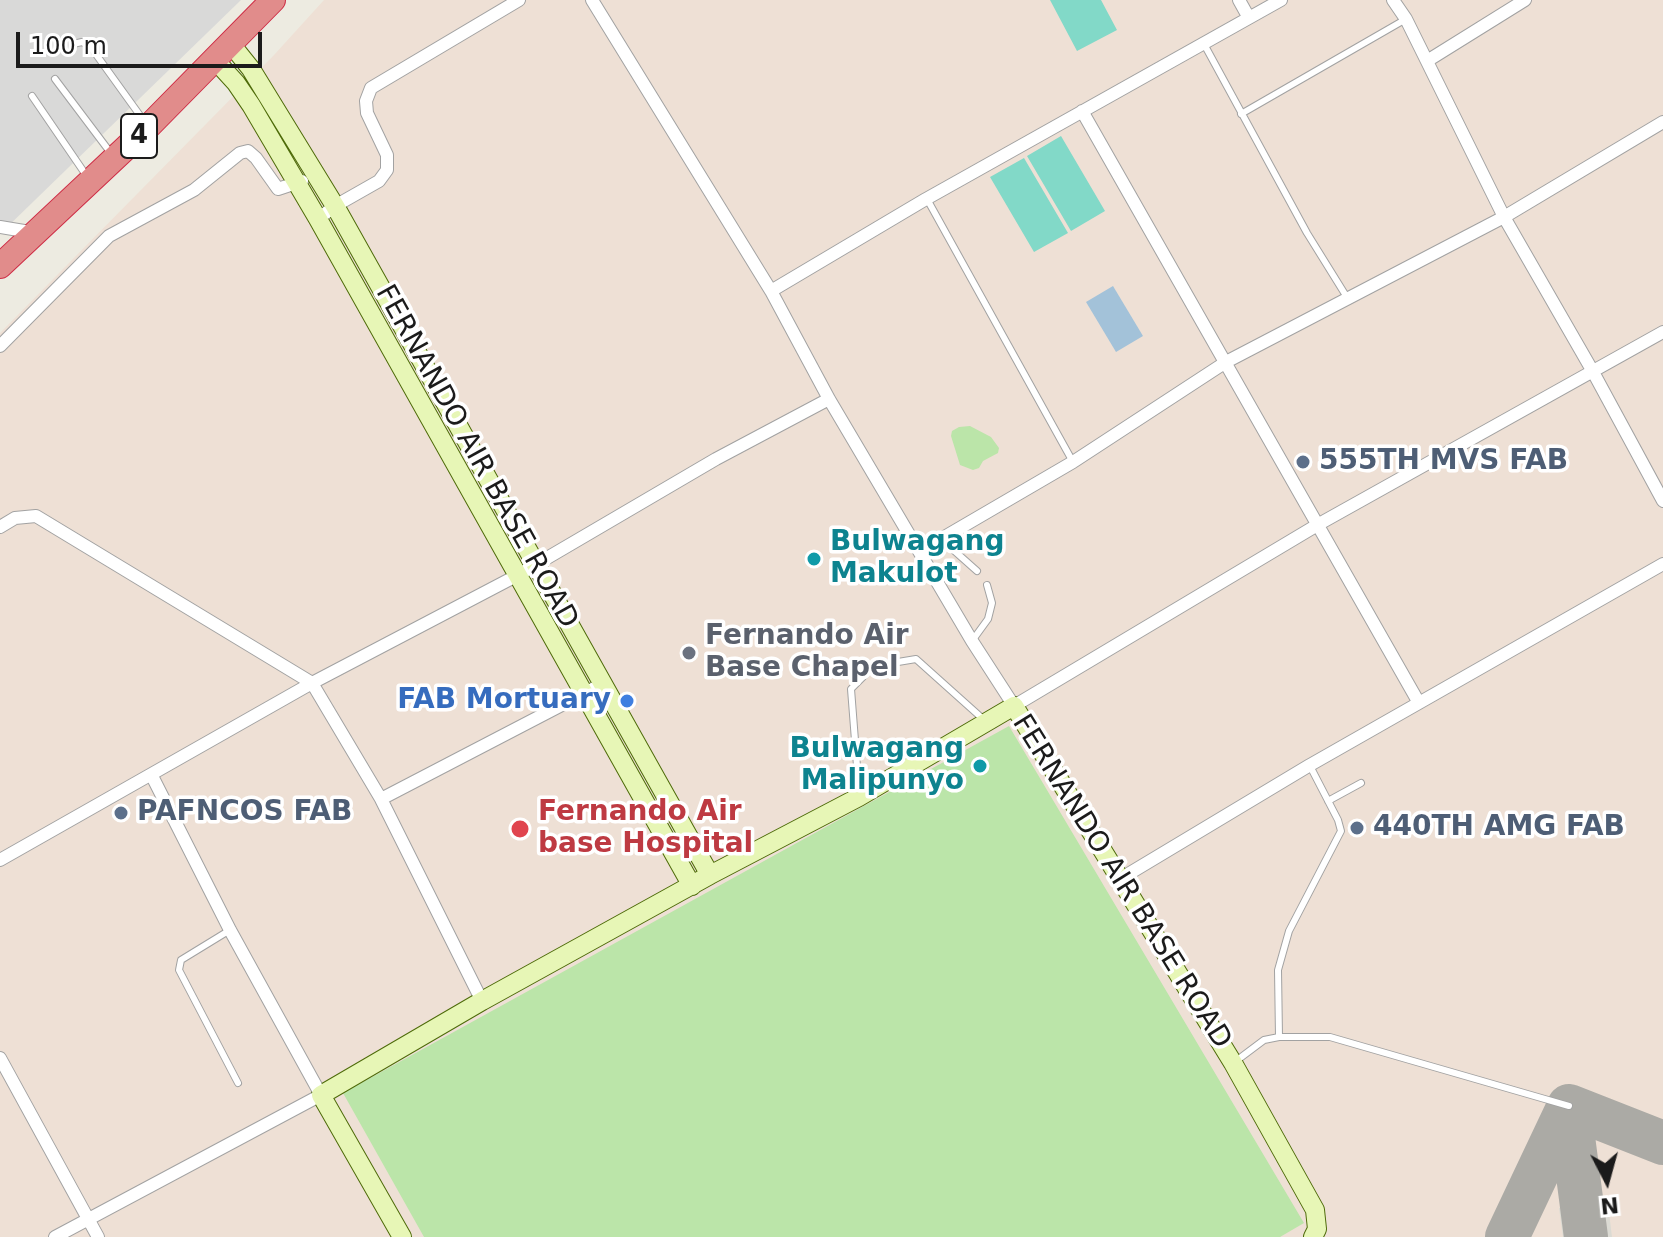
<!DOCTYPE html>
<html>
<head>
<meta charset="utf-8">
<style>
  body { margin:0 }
  #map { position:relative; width:1663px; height:1237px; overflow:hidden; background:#edebe1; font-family:"DejaVu Sans",sans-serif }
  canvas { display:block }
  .north { position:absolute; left:1567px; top:1141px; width:80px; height:80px; -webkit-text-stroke:6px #fff; paint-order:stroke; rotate:174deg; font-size:22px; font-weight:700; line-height:32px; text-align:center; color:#1b1b1b }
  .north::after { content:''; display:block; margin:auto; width:28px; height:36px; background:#1b1b1b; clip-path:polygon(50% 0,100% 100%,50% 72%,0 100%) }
  .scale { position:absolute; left:16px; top:32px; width:246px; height:36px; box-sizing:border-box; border:4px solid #1b1b1b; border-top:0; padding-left:10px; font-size:24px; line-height:28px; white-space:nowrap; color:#1b1b1b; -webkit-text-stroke:6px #fff; paint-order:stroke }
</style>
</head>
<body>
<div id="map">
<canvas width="1663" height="1237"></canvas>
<div class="north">N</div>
<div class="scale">100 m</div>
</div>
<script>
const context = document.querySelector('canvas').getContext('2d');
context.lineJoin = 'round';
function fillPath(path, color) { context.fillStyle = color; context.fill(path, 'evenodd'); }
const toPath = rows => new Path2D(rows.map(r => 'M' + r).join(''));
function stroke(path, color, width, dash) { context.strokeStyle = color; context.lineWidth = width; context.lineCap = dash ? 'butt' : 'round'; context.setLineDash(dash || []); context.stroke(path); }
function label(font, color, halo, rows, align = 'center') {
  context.font = font + ' "DejaVu Sans",sans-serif'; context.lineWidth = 7; context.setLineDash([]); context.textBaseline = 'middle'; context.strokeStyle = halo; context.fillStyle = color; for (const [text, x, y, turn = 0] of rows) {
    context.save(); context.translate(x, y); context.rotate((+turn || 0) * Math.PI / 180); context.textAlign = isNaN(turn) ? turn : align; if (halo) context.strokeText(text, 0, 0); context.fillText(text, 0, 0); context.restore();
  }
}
const residential = toPath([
  [0,0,241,0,0,234]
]);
const military = toPath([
  [324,0,1663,0,1663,1237,0,1237,0,333,274,55]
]);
const airport = toPath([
  [1607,1196,1612,1237,1563,1237,1559,1208]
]);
const grass = toPath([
  [970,426,991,437,999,448,998,453,983,461,979,468,973,470,960,465,951,436,952,431,959,427],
  [1009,726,1304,1223,1280,1237,424,1237,343,1093]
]);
const pitch = toPath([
  [1050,0,1101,0,1117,30,1077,51],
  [1061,136,1105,211,1071,231,1027,156],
  [1024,158,1068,233,1034,252,990,177]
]);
const water = toPath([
  [1113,286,1143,336,1116,352,1086,302]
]);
const taxiway = toPath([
  [1507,1237,1569,1106],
  [1586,1237,1569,1106,1663,1143]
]);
const lane = toPath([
  [73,44,82,42,90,46,144,121],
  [1204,44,1307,233,1348,299],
  [55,79,110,152],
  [32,96,86,175],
  [1241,114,1406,19],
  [927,199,1073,462],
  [941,539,977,571],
  [972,641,988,619,992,603,987,585],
  [859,792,851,689,874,666,916,659,983,719],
  [1328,801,1361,783],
  [230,930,181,960,179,970,238,1083],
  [1279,1037,1278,970,1289,931,1341,831,1338,820,1310,766],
  [1236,1061,1264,1040,1279,1037,1330,1037,1569,1106]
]);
const street = toPath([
  [592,0,771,291,829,399,972,641,1014,706,1319,524,1663,332],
  [1239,0,1249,18],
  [1393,0,1406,19,1504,217,1592,370,1663,501],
  [1427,61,1525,0],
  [1082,111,1419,703],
  [318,219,335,206,379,181,387,170,387,155,367,113,366,101,371,88,519,0],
  [0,227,36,233],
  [771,291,926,199,1281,0],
  [0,346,109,236,194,190,240,153,248,151,256,158,278,189,302,181],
  [0,527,15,518,36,516,312,683,381,799,482,1001],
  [922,554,941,539,1073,462,1226,362,1504,217,1663,122],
  [381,799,604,683],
  [0,860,312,683,518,575,716,459,829,399],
  [1120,879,1310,765,1663,564],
  [0,1058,98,1237],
  [55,1237,321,1095,230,930,152,776]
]);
const secondary = toPath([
  [231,44,251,69,335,206,710,875],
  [215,60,236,83,251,105,318,219,692,886],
  [402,1237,321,1095,482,1001,710,875,859,797,1014,706,1233,1063,1315,1210,1317,1229,1313,1237]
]);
const highway = toPath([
  [0,266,148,127,273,0]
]);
const markers = [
  [1303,462,8,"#5c6f8a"],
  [814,559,8,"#0f9aa8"],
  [689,653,8,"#6b7280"],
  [627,701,8,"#3f7fe0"],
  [980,766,8,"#0f9aa8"],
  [121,813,8,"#5c6f8a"],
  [1357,828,8,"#5c6f8a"],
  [520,829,10,"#e0444e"]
];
const shields = [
  [139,136,36]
];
const shieldNames = [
  ["4",139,136]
];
const streetNames = [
  ["FERNANDO AIR BASE ROAD",476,457,61],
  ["FERNANDO AIR BASE ROAD",1121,882,58]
];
const serviceNames = [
  ["555TH MVS FAB",1319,462],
  ["PAFNCOS FAB",137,813],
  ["440TH AMG FAB",1373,828]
];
const cultureNames = [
  ["Bulwagang",830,543],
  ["Makulot",830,575],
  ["Bulwagang",964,750,"right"],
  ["Malipunyo",964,782,"right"]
];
const worshipNames = [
  ["Fernando Air",705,637],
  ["Base Chapel",705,669]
];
const shopNames = [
  ["FAB Mortuary",611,701]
];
const healthNames = [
  ["Fernando Air",538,813],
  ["base Hospital",538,845]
];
fillPath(residential, '#d9d9d8');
fillPath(military, '#eee0d5');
fillPath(airport, '#dbdad3');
fillPath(grass, '#bbe5a9');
fillPath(pitch, '#82d9c8');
fillPath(water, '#a3c2d9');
stroke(taxiway, '#abaaa5', 44);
stroke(lane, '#a2a2a2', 8);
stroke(street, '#a2a2a2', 14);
stroke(secondary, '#4e6b09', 20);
stroke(highway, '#ce2b44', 26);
stroke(lane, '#fff', 6);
stroke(street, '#fff', 12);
stroke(secondary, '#e7f6b6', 18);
stroke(highway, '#e18c8b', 24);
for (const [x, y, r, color] of markers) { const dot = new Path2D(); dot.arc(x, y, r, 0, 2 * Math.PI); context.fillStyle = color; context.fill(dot); stroke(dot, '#fff', 3); }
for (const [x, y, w] of shields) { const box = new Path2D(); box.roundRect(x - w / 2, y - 22, w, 44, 6); context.fillStyle = '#fff'; context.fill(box); stroke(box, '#1b1b1b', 2); }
label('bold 26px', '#1b1b1b', null, shieldNames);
label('28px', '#1b1b1b', '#fff', streetNames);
label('bold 28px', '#4e5e75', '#fff', serviceNames, 'left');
label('bold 28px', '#0d838f', '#fff', cultureNames, 'left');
label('bold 28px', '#5b616d', '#fff', worshipNames, 'left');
label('bold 28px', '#366cbe', '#fff', shopNames, 'right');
label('bold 28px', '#be3a42', '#fff', healthNames, 'left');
</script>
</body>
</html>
